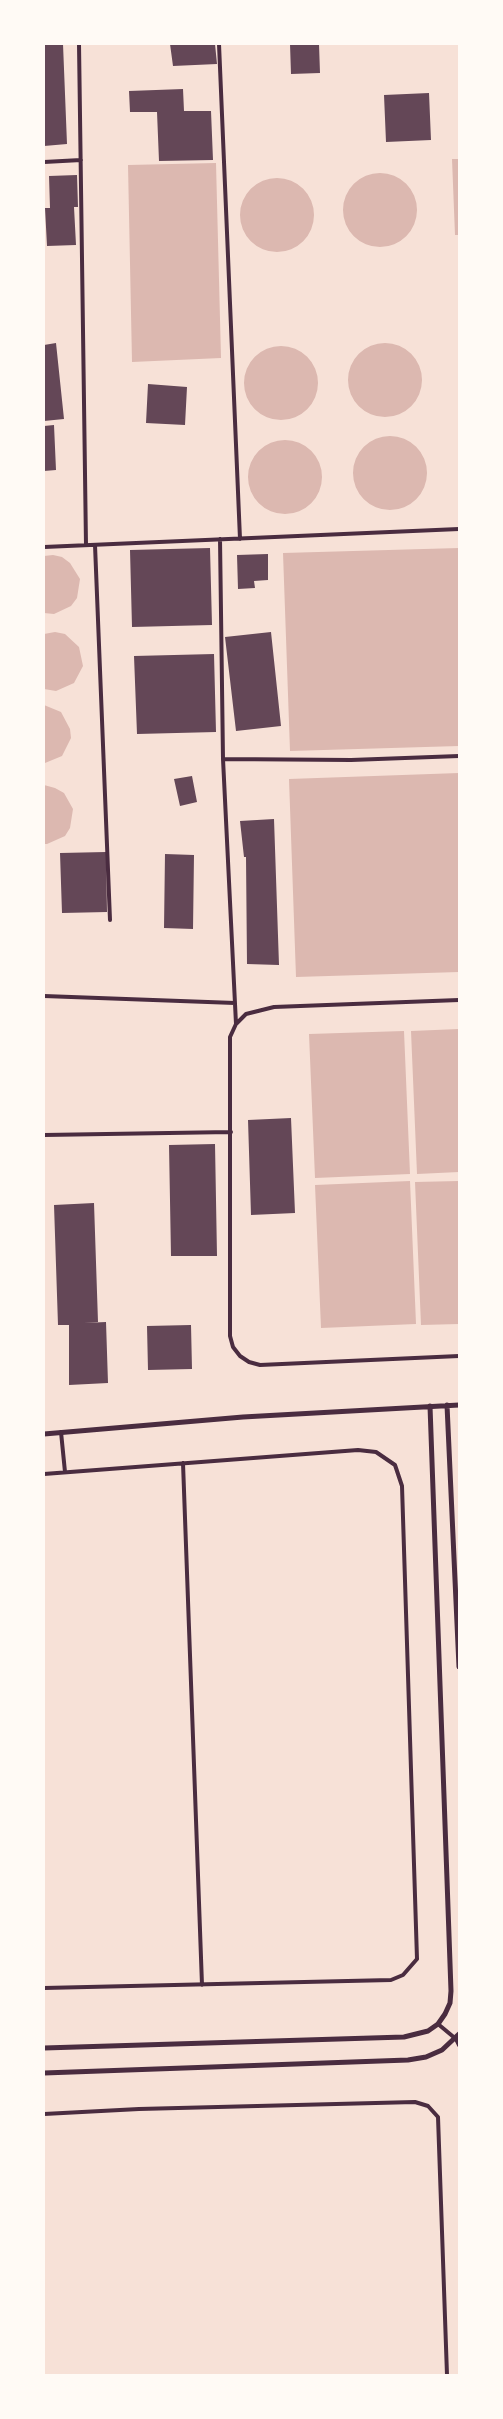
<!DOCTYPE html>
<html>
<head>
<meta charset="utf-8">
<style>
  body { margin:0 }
  #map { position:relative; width:503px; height:2419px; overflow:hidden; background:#f7e1d7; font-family:"DejaVu Sans",sans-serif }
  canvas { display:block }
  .frame { position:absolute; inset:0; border:45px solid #fffaf5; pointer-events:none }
</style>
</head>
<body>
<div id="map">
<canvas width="503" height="2419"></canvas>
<div class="frame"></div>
</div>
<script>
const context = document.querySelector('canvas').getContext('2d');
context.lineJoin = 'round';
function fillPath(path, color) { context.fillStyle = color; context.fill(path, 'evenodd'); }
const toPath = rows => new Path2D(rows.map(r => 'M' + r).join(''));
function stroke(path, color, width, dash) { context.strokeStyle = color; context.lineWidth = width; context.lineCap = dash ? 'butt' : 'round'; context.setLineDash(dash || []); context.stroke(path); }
const water = toPath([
  [452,159,459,159,459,235,455,235],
  [216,163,221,358,132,362,128,165],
  '343 210a37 37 0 1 1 74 0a37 37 0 1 1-74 0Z',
  '240 215a37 37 0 1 1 74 0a37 37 0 1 1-74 0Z',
  '348 380a37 37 0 1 1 74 0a37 37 0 1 1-74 0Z',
  '244 383a37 37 0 1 1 74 0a37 37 0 1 1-74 0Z',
  '353 473a37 37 0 1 1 74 0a37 37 0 1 1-74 0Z',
  '248 477a37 37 0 1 1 74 0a37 37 0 1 1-74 0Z',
  [459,548,459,746,290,751,283,553],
  [53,555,62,557,70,563,80,579,77,598,71,606,54,614,44,613,44,556],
  [55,632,65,634,79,647,83,666,74,683,56,691,44,689,44,634],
  [44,705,61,712,70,729,71,738,62,756,45,763],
  [459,773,459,972,296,977,289,779],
  [44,785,55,788,64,793,73,809,70,828,65,836,47,844,44,844],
  [459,1029,459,1172,417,1174,411,1031],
  [404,1031,410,1174,315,1178,309,1034],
  [410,1181,416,1324,321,1328,315,1185],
  [459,1181,459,1324,421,1325,415,1182]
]);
const building = toPath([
  [44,44,63,44,67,144,44,146],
  [170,44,215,44,217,64,173,66],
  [290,44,319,44,320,73,291,74],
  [183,89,184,111,211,111,213,160,159,161,157,112,130,112,129,91],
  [429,93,431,140,386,142,384,95],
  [77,175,78,207,74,207,76,245,47,246,45,208,50,208,49,176],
  [56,343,64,419,44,421,44,345],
  [148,384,187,387,185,425,146,423],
  [54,425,56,470,44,471,44,426],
  [210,548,212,625,132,627,130,550],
  [268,554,268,580,254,581,255,588,238,589,237,555],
  [271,632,281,726,236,731,225,637],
  [214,654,216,732,137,734,134,656],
  [192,776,197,802,180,806,174,779],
  [274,819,279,965,247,964,246,857,244,857,240,821],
  [106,852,107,912,62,913,60,853],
  [165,854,194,855,193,929,164,928],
  [291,1118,295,1213,251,1215,248,1120],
  [215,1144,217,1256,171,1256,169,1145],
  [94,1203,98,1322,84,1323,106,1322,108,1383,69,1385,69,1325,58,1325,54,1205],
  [191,1325,192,1369,148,1370,147,1326]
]);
const service = toPath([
  [79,44,86,545],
  [219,44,240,539],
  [44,162,81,160],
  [220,539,223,759,236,1024],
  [95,545,110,920],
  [44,547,459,529],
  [223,759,351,760,459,756],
  [44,996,235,1003],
  [459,1000,274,1007,246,1014,236,1024,230,1037,230,1336,233,1347,240,1356,249,1362,260,1365,459,1356],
  [44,1135,231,1132],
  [61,1432,65,1472],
  [183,1463,202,1985],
  [44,1474,358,1450,376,1452,395,1465,402,1486,417,1959,403,1975,391,1980,44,1988],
  [438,2024,456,2039,459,2045],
  [44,2114,139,2109,415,2102,428,2106,438,2117,447,2375]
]);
const minor = toPath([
  [447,1405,459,1667],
  [44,1434,243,1417,459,1405],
  [44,2048,404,2037,428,2031,438,2024,445,2014,450,2003,451,1991,430,1406],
  [44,2073,408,2060,426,2057,442,2050,459,2034]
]);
fillPath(water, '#dcb8b0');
fillPath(building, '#644757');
stroke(service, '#4a2c40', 4);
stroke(minor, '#4a2c40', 5);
</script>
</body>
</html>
